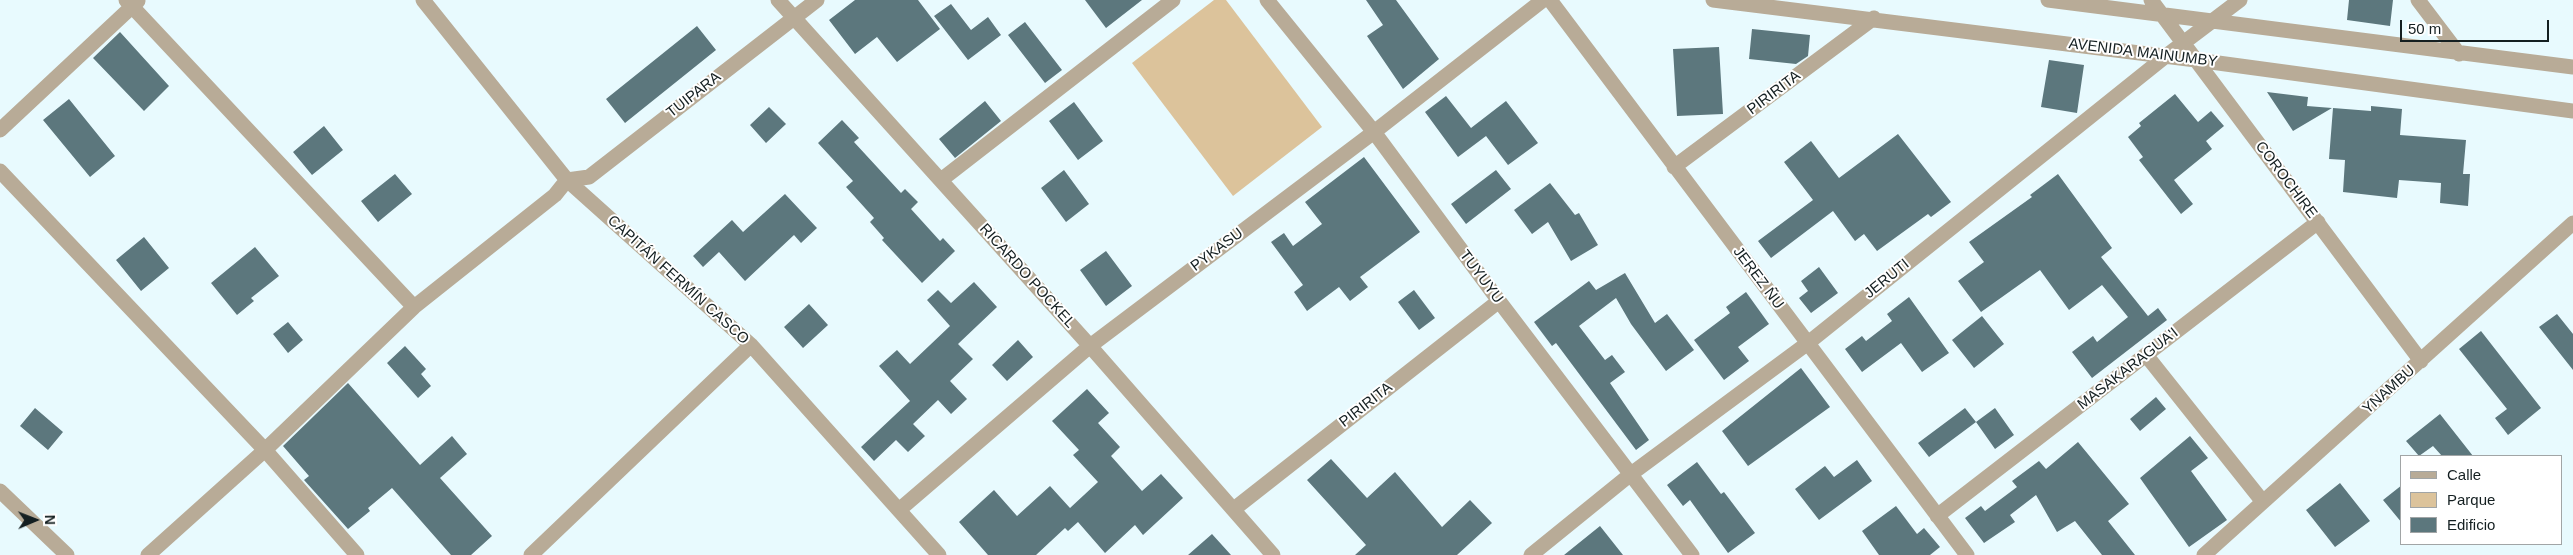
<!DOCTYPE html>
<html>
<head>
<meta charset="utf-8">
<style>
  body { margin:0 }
  #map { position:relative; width:2573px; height:555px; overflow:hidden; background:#e8fafe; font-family:Arial,sans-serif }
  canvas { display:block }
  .legend { position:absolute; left:2400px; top:455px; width:162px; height:90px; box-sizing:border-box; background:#fff; border:1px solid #a1a5a6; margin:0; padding:6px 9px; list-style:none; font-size:15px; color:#141f21 }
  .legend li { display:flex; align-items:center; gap:10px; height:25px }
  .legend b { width:25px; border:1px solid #a1a5a6 }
  .north { position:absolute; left:10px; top:495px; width:50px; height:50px; -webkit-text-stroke:4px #fff; paint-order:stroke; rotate:89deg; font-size:14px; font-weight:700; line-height:20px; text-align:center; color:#141f21 }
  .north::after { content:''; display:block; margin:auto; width:18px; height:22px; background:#141f21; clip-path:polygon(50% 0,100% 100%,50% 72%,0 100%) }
  .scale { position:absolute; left:2400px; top:20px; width:149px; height:22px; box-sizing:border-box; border:2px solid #141f21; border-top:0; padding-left:6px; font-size:15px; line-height:18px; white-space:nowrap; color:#141f21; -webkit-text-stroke:4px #fff; paint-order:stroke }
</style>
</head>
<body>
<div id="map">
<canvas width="2573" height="555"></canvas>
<ul class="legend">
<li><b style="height:6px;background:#b8ab97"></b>Calle</li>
<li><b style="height:14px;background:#dcc39b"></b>Parque</li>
<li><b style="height:14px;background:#5c777d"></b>Edificio</li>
</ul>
<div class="north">N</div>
<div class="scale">50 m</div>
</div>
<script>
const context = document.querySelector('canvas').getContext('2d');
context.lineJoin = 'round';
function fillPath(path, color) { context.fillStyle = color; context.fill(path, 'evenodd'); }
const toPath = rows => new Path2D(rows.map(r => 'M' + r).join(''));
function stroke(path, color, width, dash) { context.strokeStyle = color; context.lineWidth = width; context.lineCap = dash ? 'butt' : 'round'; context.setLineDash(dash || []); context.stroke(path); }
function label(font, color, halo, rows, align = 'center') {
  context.font = font + ' Arial,sans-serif'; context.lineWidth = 4; context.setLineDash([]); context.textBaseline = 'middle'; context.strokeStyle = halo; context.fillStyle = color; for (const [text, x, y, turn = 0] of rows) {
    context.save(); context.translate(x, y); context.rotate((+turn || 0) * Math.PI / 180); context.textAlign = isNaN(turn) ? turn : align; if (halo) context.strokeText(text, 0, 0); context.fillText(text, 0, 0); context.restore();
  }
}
const green = toPath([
  [1214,0,1226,0,1322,127,1233,196,1132,63]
]);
const building = toPath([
  [855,0,918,0,940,29,897,62,877,37,855,54,829,20],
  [1085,0,1142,0,1106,28],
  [1366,0,1396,0,1439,59,1403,89,1367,36,1383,25],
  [2349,0,2393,0,2390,26,2347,20],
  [951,4,971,30,988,17,1001,35,968,60,934,16],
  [1025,22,1062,70,1045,83,1008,35],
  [697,26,716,50,625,123,606,99],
  [1752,29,1810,35,1808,56,1796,64,1749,59],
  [120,32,169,86,144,111,93,58],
  [1719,47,1723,114,1677,116,1673,49],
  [2049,60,2084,65,2077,113,2041,107],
  [2267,92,2308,97,2307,106,2332,108,2293,131],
  [2175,94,2198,122,2211,111,2224,126,2206,141,2212,149,2174,180,2193,204,2181,214,2139,160,2143,157,2128,137,2141,126,2139,123],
  [1446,96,1471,128,1506,101,1538,143,1508,165,1486,136,1458,157,1425,112],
  [69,99,115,156,90,177,43,120],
  [985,101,1001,121,955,158,939,139],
  [1074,102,1103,141,1078,160,1049,121],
  [2371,106,2402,109,2400,135,2466,140,2463,174,2470,174,2468,206,2440,203,2441,183,2399,180,2397,198,2343,192,2345,160,2329,159,2333,108,2371,111],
  [769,107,786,124,766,143,750,125],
  [842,120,859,138,854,142,901,193,905,189,918,202,911,209,940,241,943,238,955,251,922,283,882,240,884,238,870,222,874,218,846,187,853,181,818,143],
  [324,126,343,150,312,175,293,152],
  [1898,134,1951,202,1931,217,1928,214,1877,251,1864,234,1855,241,1833,211,1771,258,1758,241,1813,200,1784,162,1811,141,1839,178],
  [1364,157,1420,232,1360,277,1368,287,1350,301,1339,287,1307,311,1294,292,1303,285,1271,242,1284,233,1293,246,1322,224,1305,202],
  [1064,170,1089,204,1066,222,1041,188],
  [1496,170,1511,189,1466,224,1451,204],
  [395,174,412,194,378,222,361,201],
  [2058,174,2112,248,2101,257,2148,316,2158,308,2167,320,2092,378,2072,352,2093,336,2097,342,2128,317,2102,285,2069,310,2040,270,1981,312,1958,281,1984,262,1969,242,2032,197,2030,195],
  [1550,183,1575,215,1579,213,1598,245,1571,261,1548,222,1532,234,1514,210],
  [785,194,817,228,801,243,794,235,745,281,719,252,703,267,693,256,732,220,743,232],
  [144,237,169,268,141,291,116,260],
  [255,247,279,276,251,298,254,301,237,315,211,283],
  [1106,251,1132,286,1106,306,1080,270],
  [1819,267,1838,293,1811,313,1799,298,1808,291,1801,281],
  [1625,273,1655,323,1667,314,1694,350,1666,371,1631,324,1616,298,1579,326,1605,360,1612,355,1625,372,1610,383,1649,440,1636,450,1556,343,1552,346,1534,322,1589,281,1596,290],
  [974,282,997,307,958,344,973,359,950,381,967,399,951,414,938,400,913,424,925,436,908,452,896,440,874,461,861,447,910,401,879,366,897,350,910,364,950,326,927,300,938,290,951,303],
  [1414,290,1435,318,1419,330,1398,302],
  [1746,292,1769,324,1738,347,1749,361,1724,380,1694,340,1730,313,1726,307],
  [1909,297,1949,353,1922,372,1901,343,1862,372,1845,349,1862,336,1866,341,1892,321,1887,314],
  [809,304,828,325,803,348,784,327],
  [2557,314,2573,334,2573,370,2539,327],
  [1982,316,2004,344,1974,368,1952,340],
  [288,322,303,340,288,353,273,334],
  [2481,331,2541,408,2508,435,2495,418,2507,409,2459,349],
  [1018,340,1033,357,1007,381,992,365],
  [405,346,426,369,421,374,431,386,418,398,387,363],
  [1801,368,1830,407,1748,466,1722,431],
  [348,383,420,465,452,436,467,454,440,478,492,536,471,555,451,555,392,488,368,508,370,511,348,529,304,480,309,476,283,446],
  [1087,389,1109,413,1098,423,1120,447,1111,456,1142,491,1161,474,1183,498,1143,535,1135,525,1105,553,1078,522,1068,531,1065,528,1036,555,988,555,959,522,994,490,1017,516,1050,486,1070,508,1098,482,1073,455,1079,450,1052,421],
  [2156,397,2166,409,2140,431,2130,419],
  [35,408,63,432,48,450,20,426],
  [1965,408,1976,422,1929,457,1918,443],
  [1995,408,2014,435,1995,449,1976,422],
  [2440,414,2473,456,2442,456,2433,446,2419,456,2406,441],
  [2190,436,2208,458,2191,471,2227,520,2189,547,2140,478],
  [2078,442,2129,504,2108,521,2135,555,2102,555,2075,521,2057,532,2036,495,2010,515,2015,522,1984,543,1965,518,1981,506,1985,511,2017,487,2012,481,2039,461,2046,469],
  [1331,459,1367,498,1395,472,1442,527,1470,500,1492,523,1457,555,1355,555,1366,545,1307,480],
  [1857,460,1872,481,1819,520,1795,489,1825,466,1834,477],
  [1697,462,1721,494,1724,492,1755,533,1728,553,1690,500,1683,506,1667,485],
  [2340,483,2370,521,2335,547,2306,510],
  [2402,485,2402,523,2383,500],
  [1896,506,1917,534,1924,528,1940,547,1930,555,1879,555,1862,531],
  [1600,526,1623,555,1564,555],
  [1212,534,1231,555,1188,555]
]);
const minor = toPath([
  [126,0,414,307],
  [423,0,567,180,751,345,939,555],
  [778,0,1090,346,1273,555],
  [1267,0,1374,132,1499,301,1692,555],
  [1550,0,1967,555],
  [1713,0,2196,60,2573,111],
  [2048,0,2573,67],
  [2151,0,2421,361],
  [2418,0,2459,54],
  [0,130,138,1],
  [1674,167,1874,18],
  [0,171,265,450,357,555],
  [941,180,1173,0],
  [2146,355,2263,502],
  [0,491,67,555],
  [1234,509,1499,301],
  [899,510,1090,346,1374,132,1543,0],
  [1937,516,2318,222],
  [148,555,265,450,414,307,555,195,567,180,589,177,817,0],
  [531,555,751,345],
  [1531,555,1631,474,1808,343,2166,56,2240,0],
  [2204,555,2573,223]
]);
const streetNames = [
  ["AVENIDA MAINUMBY",2143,53,7],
  ["PIRIRITA",1774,93,-37],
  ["TUIPARA",694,95,-38],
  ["COROCHIRE",2286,180,53],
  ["PYKASU",1217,250,-37],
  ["RICARDO POCKEL",1027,276,48],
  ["TUYUYU",1481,277,53],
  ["JEREZ ÑU",1758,278,53],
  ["JERUTI",1887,279,-39],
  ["CAPITÁN FERMÍN CASCO",678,280,42],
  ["MASAKARAGUA'I",2128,369,-38],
  ["YNAMBU",2389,390,-42],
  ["PIRIRITA",1366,405,-38]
];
fillPath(green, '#dcc39b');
fillPath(building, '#5c777d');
stroke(minor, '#b8ab97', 15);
label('15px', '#141f21', '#fff', streetNames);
</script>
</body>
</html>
